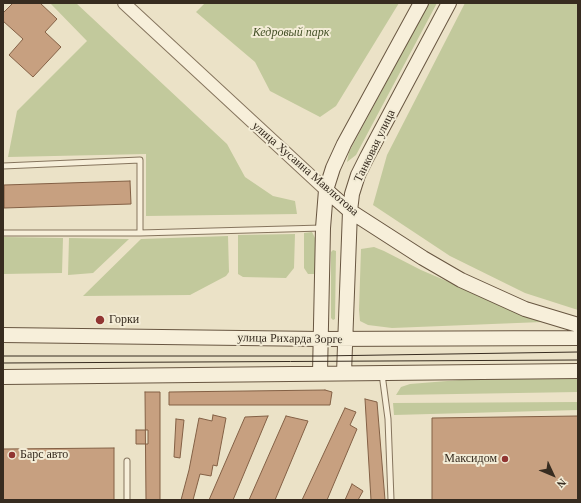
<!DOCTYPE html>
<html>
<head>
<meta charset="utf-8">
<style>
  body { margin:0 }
  #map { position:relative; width:581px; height:503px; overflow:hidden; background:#ebe2c7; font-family:"Times New Roman",serif }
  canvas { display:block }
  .frame { position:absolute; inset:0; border:4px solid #372c20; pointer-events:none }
  .north { position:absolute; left:533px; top:455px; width:40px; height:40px; -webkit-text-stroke:3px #f3ecd6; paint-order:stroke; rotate:134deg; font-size:11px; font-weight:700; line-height:16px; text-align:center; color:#372c20 }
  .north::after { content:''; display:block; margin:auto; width:14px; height:18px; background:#372c20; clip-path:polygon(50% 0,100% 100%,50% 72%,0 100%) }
</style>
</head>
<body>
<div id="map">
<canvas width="581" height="503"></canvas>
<div class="frame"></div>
<div class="north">N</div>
</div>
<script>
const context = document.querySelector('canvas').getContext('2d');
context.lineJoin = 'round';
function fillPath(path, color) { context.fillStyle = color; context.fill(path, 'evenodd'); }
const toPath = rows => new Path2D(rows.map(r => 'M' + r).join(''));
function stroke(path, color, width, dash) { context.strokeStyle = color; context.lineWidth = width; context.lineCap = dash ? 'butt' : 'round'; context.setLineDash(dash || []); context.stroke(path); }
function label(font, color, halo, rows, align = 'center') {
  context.font = font + ' "Times New Roman",serif'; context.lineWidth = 4; context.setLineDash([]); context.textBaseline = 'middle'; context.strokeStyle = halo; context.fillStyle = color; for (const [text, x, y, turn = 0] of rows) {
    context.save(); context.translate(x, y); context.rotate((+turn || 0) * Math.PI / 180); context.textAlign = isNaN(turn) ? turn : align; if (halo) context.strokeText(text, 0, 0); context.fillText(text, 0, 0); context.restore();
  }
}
const green = toPath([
  [50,3,76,3,227,144,245,177,273,196,295,201,297,214,146,216,146,154,8,157,17,111,87,41],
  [205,3,399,3,336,106,320,117,270,91,255,62,196,12],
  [429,3,437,3,356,155,347,162,349,152],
  [465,3,578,3,578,310,525,293,450,256,373,205,387,155],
  [312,232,316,240,317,274,308,274,304,268,304,233],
  [295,234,294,268,286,278,243,277,238,274,238,235],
  [228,236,229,272,226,276,190,295,83,296,141,239],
  [3,237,63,238,62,273,3,274],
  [69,238,129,239,93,273,68,275],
  [374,247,384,251,421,270,542,322,392,328,368,325,360,321,359,310,361,249],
  [333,250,336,251,335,319,333,320,331,318,331,252],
  [578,378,578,392,396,395,401,387,410,384,472,379],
  [578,402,578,410,394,415,393,403]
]);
const building = toPath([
  [13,3,40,3,57,19,45,32,61,47,33,77,9,55,23,39,3,21,3,13,13,3],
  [130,181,131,204,4,208,4,185,130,181],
  [325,390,332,392,330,405,169,405,169,392,325,390],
  [145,392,160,392,160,500,146,500,145,392],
  [365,399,377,402,385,500,371,500,365,399],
  [345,408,356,412,350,425,357,429,327,500,302,500,345,408],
  [213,415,226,418,217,466,213,465,211,476,200,474,193,500,181,500,189,470,199,418,212,421,213,415],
  [268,416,233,500,209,500,245,417,268,416],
  [286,416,308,421,275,500,249,500,286,416],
  [578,416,578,500,432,500,432,418,578,416],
  [176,419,184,420,180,458,174,457,176,419],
  [136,430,148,430,148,444,136,444,136,430],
  [114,448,114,500,3,500,3,449,114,448],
  [352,484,363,491,358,500,345,500,352,484]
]);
const service = toPath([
  [3,166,140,160,140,233],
  [3,233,140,233,322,228],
  [382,374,388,419,391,500],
  [127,461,127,500]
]);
const tertiary = toPath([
  [124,3,326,190]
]);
const secondary = toPath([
  [326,190,350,211,423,258,461,280,525,309,578,325],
  [3,335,321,339,578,338],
  [320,373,323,228,326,190,333,168,344,144,421,3],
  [344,373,350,211,352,194,358,175,367,157,449,3],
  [3,377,578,371]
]);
const tram = toPath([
  [3,356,320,356,578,352],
  [3,363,578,360]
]);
const markers = [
  [100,320,5,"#913532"],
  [12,455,4,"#913532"],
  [505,459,4,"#913532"]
];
const parkNames = [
  ["Кедровый парк",291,33]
];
const streetNames = [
  ["Танковая улица",375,146,-64],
  ["улица Хусаина Мавлютова",305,169,41],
  ["улица Рихарда Зорге",290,339,1]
];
const poiNames = [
  ["Горки",109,320],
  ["Барс авто",20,455],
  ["Максидом",497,459,"right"]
];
fillPath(green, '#c2c99c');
fillPath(building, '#c7a080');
stroke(building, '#836045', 1);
stroke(service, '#86755e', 7);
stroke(tertiary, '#86755e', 14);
stroke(secondary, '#685641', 16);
stroke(service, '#f7efda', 5);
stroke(tertiary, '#f7efda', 12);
stroke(secondary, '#f7efda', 14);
stroke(tram, '#372c20', 1);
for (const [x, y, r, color] of markers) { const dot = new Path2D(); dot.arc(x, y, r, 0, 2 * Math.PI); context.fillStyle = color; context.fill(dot); stroke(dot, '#f3ecd6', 1.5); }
label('italic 12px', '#465229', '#f3ecd6', parkNames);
label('12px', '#372c20', '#f3ecd6', streetNames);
label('12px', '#372c20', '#f3ecd6', poiNames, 'left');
</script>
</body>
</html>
